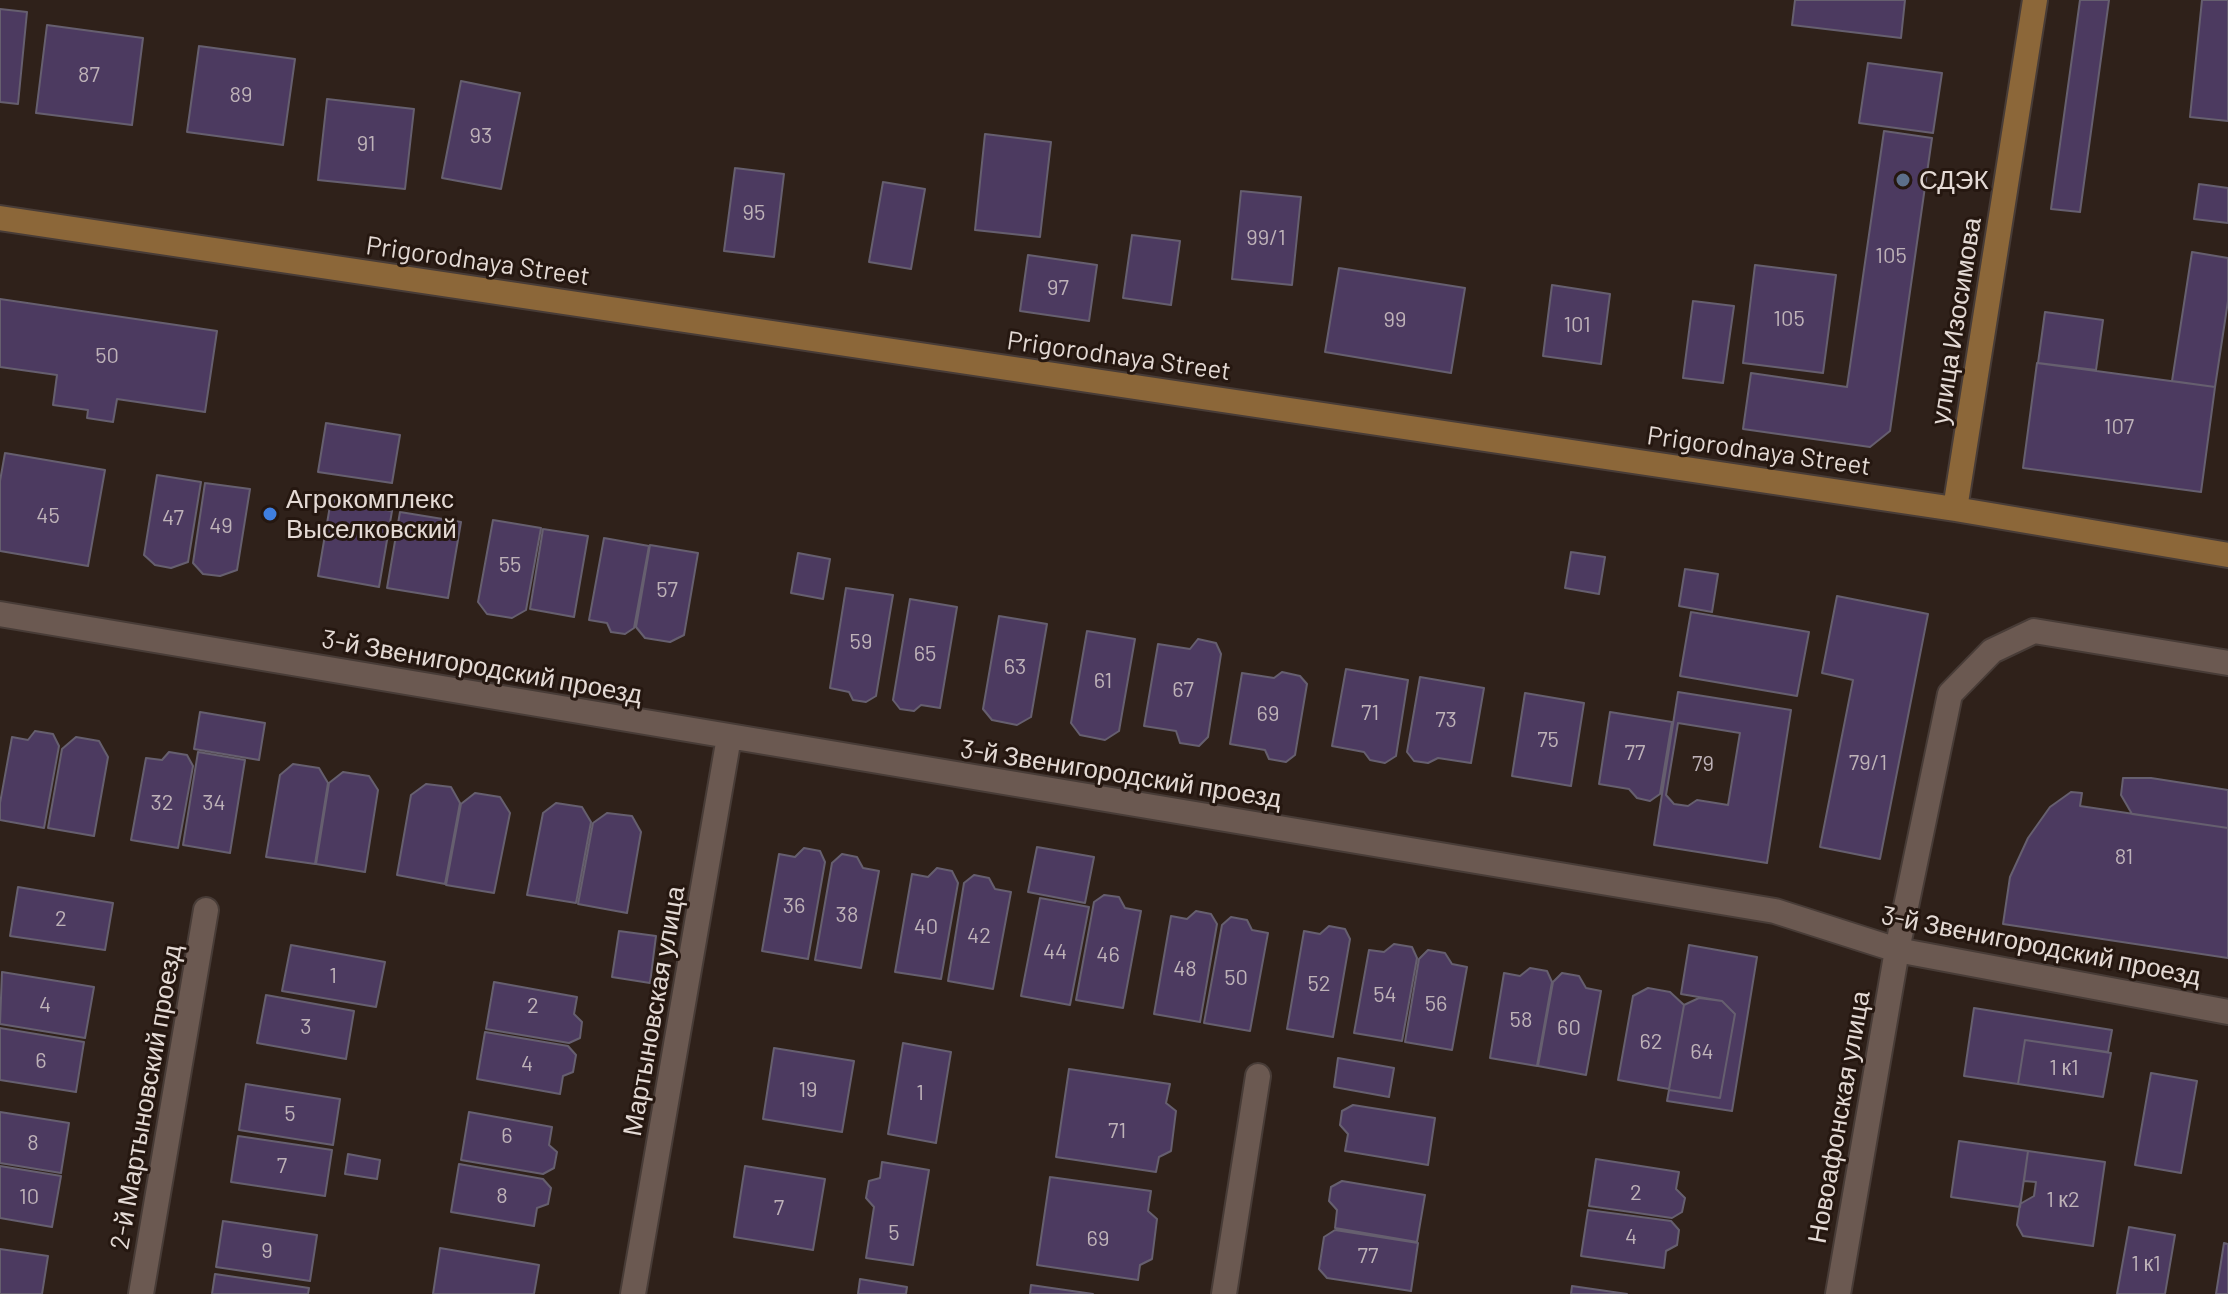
<!DOCTYPE html>
<html>
<head>
<meta charset="utf-8">
<style>
  body { margin:0 }
  canvas { display:block; background:#2f211a }
</style>
</head>
<body>
<canvas width="2228" height="1294"></canvas>
<script>
const context = document.querySelector('canvas').getContext('2d');
context.lineJoin = 'round';
function fillPath(path, color) { context.fillStyle = color; context.fill(path, 'evenodd'); }
const toPath = rows => new Path2D(rows.map(r => 'M' + r).join(''));
function stroke(path, color, width, dash) { context.strokeStyle = color; context.lineWidth = width; context.lineCap = dash ? 'butt' : 'round'; context.setLineDash(dash || []); context.stroke(path); }
function label(font, color, halo, rows, align = 'center') {
  context.font = font + ' Barlow,sans-serif'; context.lineWidth = 6; context.setLineDash([]); context.textBaseline = 'middle'; context.strokeStyle = halo; context.fillStyle = color; for (const [text, x, y, turn = 0] of rows) {
    context.save(); context.translate(x, y); context.rotate((+turn || 0) * Math.PI / 180); context.textAlign = isNaN(turn) ? turn : align; if (halo) context.strokeText(text, 0, 0); context.fillText(text, 0, 0); context.restore();
  }
}
const building = toPath([
  [1795,0,1905,0,1901,38,1792,25,1795,0],
  [2080,0,2109,0,2080,212,2051,209,2080,0],
  [2202,0,2228,0,2228,121,2190,117,2202,0],
  [0,9,27,12,18,104,0,102,0,9],
  [47,25,143,38,132,125,36,113,47,25],
  [199,46,295,59,283,145,187,132,199,46],
  [1868,63,1942,73,1933,133,1859,123,1868,63],
  [461,81,520,93,501,189,442,178,461,81],
  [327,99,414,109,405,189,318,180,327,99],
  [1884,131,1932,138,1890,431,1870,447,1743,429,1751,373,1847,387,1884,131],
  [985,134,1051,142,1040,237,975,230,985,134],
  [735,168,784,174,774,257,724,251,735,168],
  [883,182,925,189,911,269,869,262,883,182],
  [2199,184,2228,188,2228,223,2194,219,2199,184],
  [1241,191,1301,197,1292,285,1232,279,1241,191],
  [1132,235,1180,241,1171,305,1123,298,1132,235],
  [2192,252,2228,258,2228,301,2215,387,2172,381,2192,252],
  [1028,255,1097,265,1089,321,1020,311,1028,255],
  [1755,265,1836,275,1823,373,1743,363,1755,265],
  [1339,268,1465,288,1451,373,1325,352,1339,268],
  [1552,285,1610,294,1601,364,1543,356,1552,285],
  [0,299,217,331,205,412,117,399,113,422,87,418,88,410,53,405,57,375,0,367,0,299],
  [1693,301,1734,306,1723,383,1683,378,1693,301],
  [2045,312,2103,320,2096,370,2038,363,2045,312],
  [2037,363,2215,387,2201,492,2023,468,2037,363],
  [326,423,400,435,392,483,318,472,326,423],
  [5,453,105,470,88,566,0,551,0,481,5,453],
  [157,475,201,482,188,562,171,568,155,565,144,555,157,475],
  [205,483,250,489,237,570,220,576,203,574,193,563,205,483],
  [331,500,392,511,379,587,318,576,331,500],
  [400,512,461,522,448,598,387,588,400,512],
  [493,520,541,528,526,610,512,618,487,614,478,602,493,520],
  [543,529,588,536,574,617,530,609,543,529],
  [604,538,649,546,634,628,625,634,611,632,607,623,589,620,604,538],
  [650,545,698,553,684,635,670,642,645,638,636,627,650,545],
  [1571,552,1605,557,1599,594,1565,588,1571,552],
  [798,553,830,559,823,599,791,593,798,553],
  [1685,569,1718,574,1712,612,1679,606,1685,569],
  [846,588,893,595,876,696,866,702,853,700,849,692,830,688,846,588],
  [1837,596,1928,614,1880,859,1820,847,1853,680,1822,673,1837,596],
  [910,599,957,607,940,708,921,705,914,711,900,709,893,700,910,599],
  [1691,612,1809,632,1797,696,1680,676,1691,612],
  [999,616,1047,624,1031,717,1017,725,992,720,983,709,999,616],
  [1087,631,1135,639,1119,731,1105,740,1080,735,1071,723,1087,631],
  [1198,639,1216,643,1221,654,1208,737,1199,746,1180,743,1176,731,1144,726,1158,644,1190,649,1198,639],
  [1346,669,1408,680,1396,756,1385,763,1370,760,1364,752,1332,746,1346,669],
  [1282,672,1300,676,1307,684,1295,755,1286,762,1269,759,1265,750,1230,744,1242,673,1274,678,1282,672],
  [1420,677,1484,688,1471,763,1438,758,1428,763,1414,761,1407,752,1420,677],
  [1678,692,1791,710,1767,863,1654,845,1678,692],
  [1525,693,1584,703,1571,786,1512,776,1525,693],
  [200,712,265,723,259,760,194,749,200,712],
  [1610,712,1672,722,1660,794,1650,801,1637,798,1629,789,1599,784,1610,712],
  [1678,723,1740,733,1728,805,1697,800,1688,806,1674,804,1666,795,1678,723],
  [35,731,53,734,59,746,44,828,0,820,0,803,12,737,28,740,35,731],
  [76,737,99,741,108,757,94,836,48,828,62,749,76,737],
  [169,752,187,755,193,766,178,848,131,840,146,758,162,760,169,752],
  [198,752,245,760,230,853,183,845,198,752],
  [293,764,319,768,328,783,315,864,266,857,280,775,293,764],
  [343,772,369,776,378,790,365,872,316,864,329,783,343,772],
  [2123,778,2151,778,2228,790,2228,828,2132,814,2121,795,2123,778],
  [426,784,451,787,460,803,445,884,397,875,411,795,426,784],
  [2071,792,2082,793,2080,806,2228,828,2228,958,2003,924,2010,877,2028,838,2050,807,2071,792],
  [475,793,500,797,510,813,494,893,446,885,461,804,475,793],
  [556,803,582,807,591,822,576,903,527,895,543,813,556,803],
  [607,813,632,816,641,832,627,913,578,904,593,823,607,813],
  [1037,847,1094,857,1085,903,1028,892,1037,847],
  [804,848,820,851,825,862,808,959,762,951,779,854,795,857,804,848],
  [842,854,857,857,863,868,879,871,861,968,815,960,832,863,842,854],
  [937,868,952,871,958,883,941,979,895,972,912,874,928,877,937,868],
  [974,875,989,878,995,889,1011,892,993,989,948,981,964,883,974,875],
  [18,887,113,903,105,950,10,936,18,887],
  [1104,895,1119,897,1125,908,1141,911,1123,1008,1076,1000,1094,902,1104,895],
  [1040,898,1089,907,1070,1005,1021,996,1040,898],
  [1196,911,1211,914,1217,924,1200,1022,1154,1014,1171,916,1187,919,1196,911],
  [1231,917,1247,920,1252,930,1268,933,1250,1031,1204,1023,1222,925,1231,917],
  [1329,926,1345,929,1350,939,1333,1037,1287,1029,1304,931,1320,934,1329,926],
  [619,931,656,936,650,983,612,977,619,931],
  [1394,944,1412,947,1417,958,1402,1041,1354,1033,1369,950,1384,952,1394,944],
  [291,945,385,962,376,1007,282,991,291,945],
  [1689,945,1757,957,1732,1111,1667,1101,1669,1090,1720,1098,1735,1014,1722,1001,1681,994,1689,945],
  [1428,950,1445,953,1452,964,1467,967,1452,1050,1405,1042,1419,959,1428,950],
  [1530,968,1547,971,1552,982,1537,1066,1490,1058,1504,973,1520,976,1530,968],
  [2,972,94,987,85,1038,0,1024,2,972],
  [1562,973,1579,976,1586,988,1601,991,1586,1075,1538,1066,1553,982,1562,973],
  [494,982,577,997,574,1014,582,1022,580,1038,569,1043,486,1029,494,982],
  [1648,988,1670,992,1684,1005,1669,1089,1618,1080,1633,996,1648,988],
  [266,995,354,1011,346,1059,257,1043,266,995],
  [1699,998,1722,1001,1735,1014,1720,1098,1669,1090,1684,1005,1699,998],
  [1974,1008,2112,1030,2108,1052,2025,1040,2018,1084,1964,1076,1974,1008],
  [0,1028,84,1042,76,1092,0,1080,0,1028],
  [485,1032,568,1046,576,1055,573,1072,563,1076,560,1094,477,1079,485,1032],
  [2025,1040,2111,1053,2103,1097,2018,1084,2025,1040],
  [903,1043,951,1052,936,1143,888,1134,903,1043],
  [774,1048,854,1061,842,1132,763,1119,774,1048],
  [1338,1058,1394,1068,1389,1097,1334,1087,1338,1058],
  [1069,1069,1170,1084,1166,1103,1176,1111,1171,1151,1159,1157,1156,1172,1056,1157,1069,1069],
  [2151,1073,2197,1081,2181,1173,2135,1165,2151,1073],
  [246,1084,340,1099,333,1145,239,1130,246,1084],
  [1353,1105,1435,1118,1428,1165,1345,1151,1348,1134,1340,1125,1342,1111,1353,1105],
  [0,1112,69,1123,61,1173,0,1163,0,1112],
  [469,1112,552,1127,549,1145,557,1152,554,1168,543,1174,461,1160,469,1112],
  [238,1136,332,1150,325,1196,231,1182,238,1136],
  [1959,1141,2028,1151,2020,1207,1951,1197,1959,1141],
  [2028,1151,2105,1162,2093,1246,2023,1236,2017,1225,2020,1204,2034,1196,2036,1182,2024,1181,2028,1151],
  [348,1154,380,1160,377,1179,345,1174,348,1154],
  [1596,1159,1679,1172,1676,1189,1685,1198,1682,1212,1672,1218,1589,1206,1596,1159],
  [882,1162,929,1170,913,1265,866,1258,874,1207,866,1198,869,1181,880,1178,882,1162],
  [459,1164,543,1179,551,1188,548,1204,537,1208,534,1226,451,1212,459,1164],
  [0,1166,61,1176,52,1227,0,1218,0,1166],
  [745,1166,825,1179,813,1250,734,1237,745,1166],
  [1050,1177,1151,1191,1148,1211,1157,1219,1152,1259,1140,1265,1138,1280,1037,1265,1050,1177],
  [1342,1181,1425,1195,1417,1242,1335,1228,1337,1210,1329,1201,1331,1187,1342,1181],
  [1588,1210,1671,1221,1679,1230,1677,1245,1666,1251,1664,1268,1581,1256,1588,1210],
  [223,1221,317,1235,310,1281,216,1267,223,1221],
  [2129,1227,2175,1235,2165,1294,2117,1294,2129,1227],
  [1335,1230,1418,1243,1411,1291,1327,1278,1319,1269,1324,1237,1335,1230],
  [2224,1243,2228,1244,2228,1294,2216,1294,2224,1243],
  [440,1248,539,1265,534,1294,433,1294,440,1248],
  [0,1249,48,1256,42,1294,0,1294,0,1249],
  [215,1274,309,1288,308,1294,212,1294,215,1274],
  [860,1279,907,1287,906,1294,858,1294,860,1279],
  [1031,1285,1093,1294,1030,1294,1031,1285],
  [1572,1286,1627,1294,1571,1294,1572,1286]
]);
const street = toPath([
  [0,614,1775,911,1897,950,2228,1012],
  [141,1294,206,910],
  [633,1294,729,737],
  [1224,1294,1258,1076],
  [1838,1294,1897,950,1950,694,1992,651,2034,631,2228,663]
]);
const secondary = toPath([
  [0,218,1955,509,2228,555],
  [1955,509,2035,0]
]);
const markers = [
  [1903,180,8,"#5c6f8a"],
  [270,514,8,"#3f7fe0"]
];
const numberNames = [
  ["87",89,75],
  ["89",241,95],
  ["93",481,136],
  ["91",366,144],
  ["95",754,213],
  ["99/1",1266,238],
  ["105",1891,256],
  ["97",1058,288],
  ["105",1789,319],
  ["99",1395,320],
  ["101",1577,325],
  ["50",107,356],
  ["107",2119,427],
  ["45",48,516],
  ["47",173,518],
  ["49",221,526],
  ["55",510,565],
  ["57",667,590],
  ["59",861,642],
  ["65",925,654],
  ["63",1015,667],
  ["61",1103,681],
  ["67",1183,690],
  ["71",1370,713],
  ["69",1268,714],
  ["73",1446,720],
  ["75",1548,740],
  ["77",1635,753],
  ["79/1",1868,763],
  ["79",1703,764],
  ["32",162,803],
  ["34",214,803],
  ["81",2124,857],
  ["36",794,906],
  ["38",847,915],
  ["2",61,919],
  ["40",926,927],
  ["42",979,936],
  ["44",1055,952],
  ["46",1108,955],
  ["48",1185,969],
  ["1",333,976],
  ["50",1236,978],
  ["52",1319,984],
  ["54",1385,995],
  ["56",1436,1004],
  ["4",45,1005],
  ["2",533,1006],
  ["58",1521,1020],
  ["3",306,1027],
  ["60",1569,1028],
  ["62",1651,1042],
  ["64",1702,1052],
  ["6",41,1061],
  ["4",527,1064],
  ["1 к1",2064,1068],
  ["19",808,1090],
  ["1",920,1093],
  ["5",290,1114],
  ["71",1117,1131],
  ["6",507,1136],
  ["8",33,1143],
  ["7",282,1166],
  ["2",1636,1193],
  ["8",502,1196],
  ["10",29,1197],
  ["1 к2",2063,1200],
  ["7",779,1208],
  ["5",894,1233],
  ["4",1631,1237],
  ["69",1098,1239],
  ["9",267,1251],
  ["77",1368,1256],
  ["1 к1",2146,1264]
];
const poiNames = [
  ["СДЭК",1919,180],
  ["Агрокомплекс",286,499],
  ["Выселковский",286,529]
];
const streetNames = [
  ["Prigorodnaya Street",478,261,8],
  ["улица Изосимова",1956,321,-81],
  ["Prigorodnaya Street",1119,356,8],
  ["Prigorodnaya Street",1759,451,8],
  ["3-й Звенигородский проезд",482,667,10],
  ["3-й Звенигородский проезд",1121,774,9],
  ["3-й Звенигородский проезд",2041,946,11],
  ["Мартыновская улица",654,1011,-80],
  ["2-й Мартыновский проезд",146,1097,-80],
  ["Новоафонская улица",1839,1117,-80]
];
fillPath(building, '#4c3a60');
stroke(building, '#665f6f', 2);
stroke(street, '#483c37', 28);
stroke(secondary, '#483c37', 28);
stroke(street, '#6b5951', 24);
stroke(secondary, '#8c6739', 24);
for (const [x, y, r, color] of markers) { const dot = new Path2D(); dot.arc(x, y, r, 0, 2 * Math.PI); context.fillStyle = color; context.fill(dot); stroke(dot, '#251710', 3); }
label('22px', '#beb2b8', null, numberNames);
label('26px', '#e4dad5', '#251710', poiNames, 'left');
label('26px', '#e4dad5', '#251710', streetNames);
</script>
</body>
</html>
